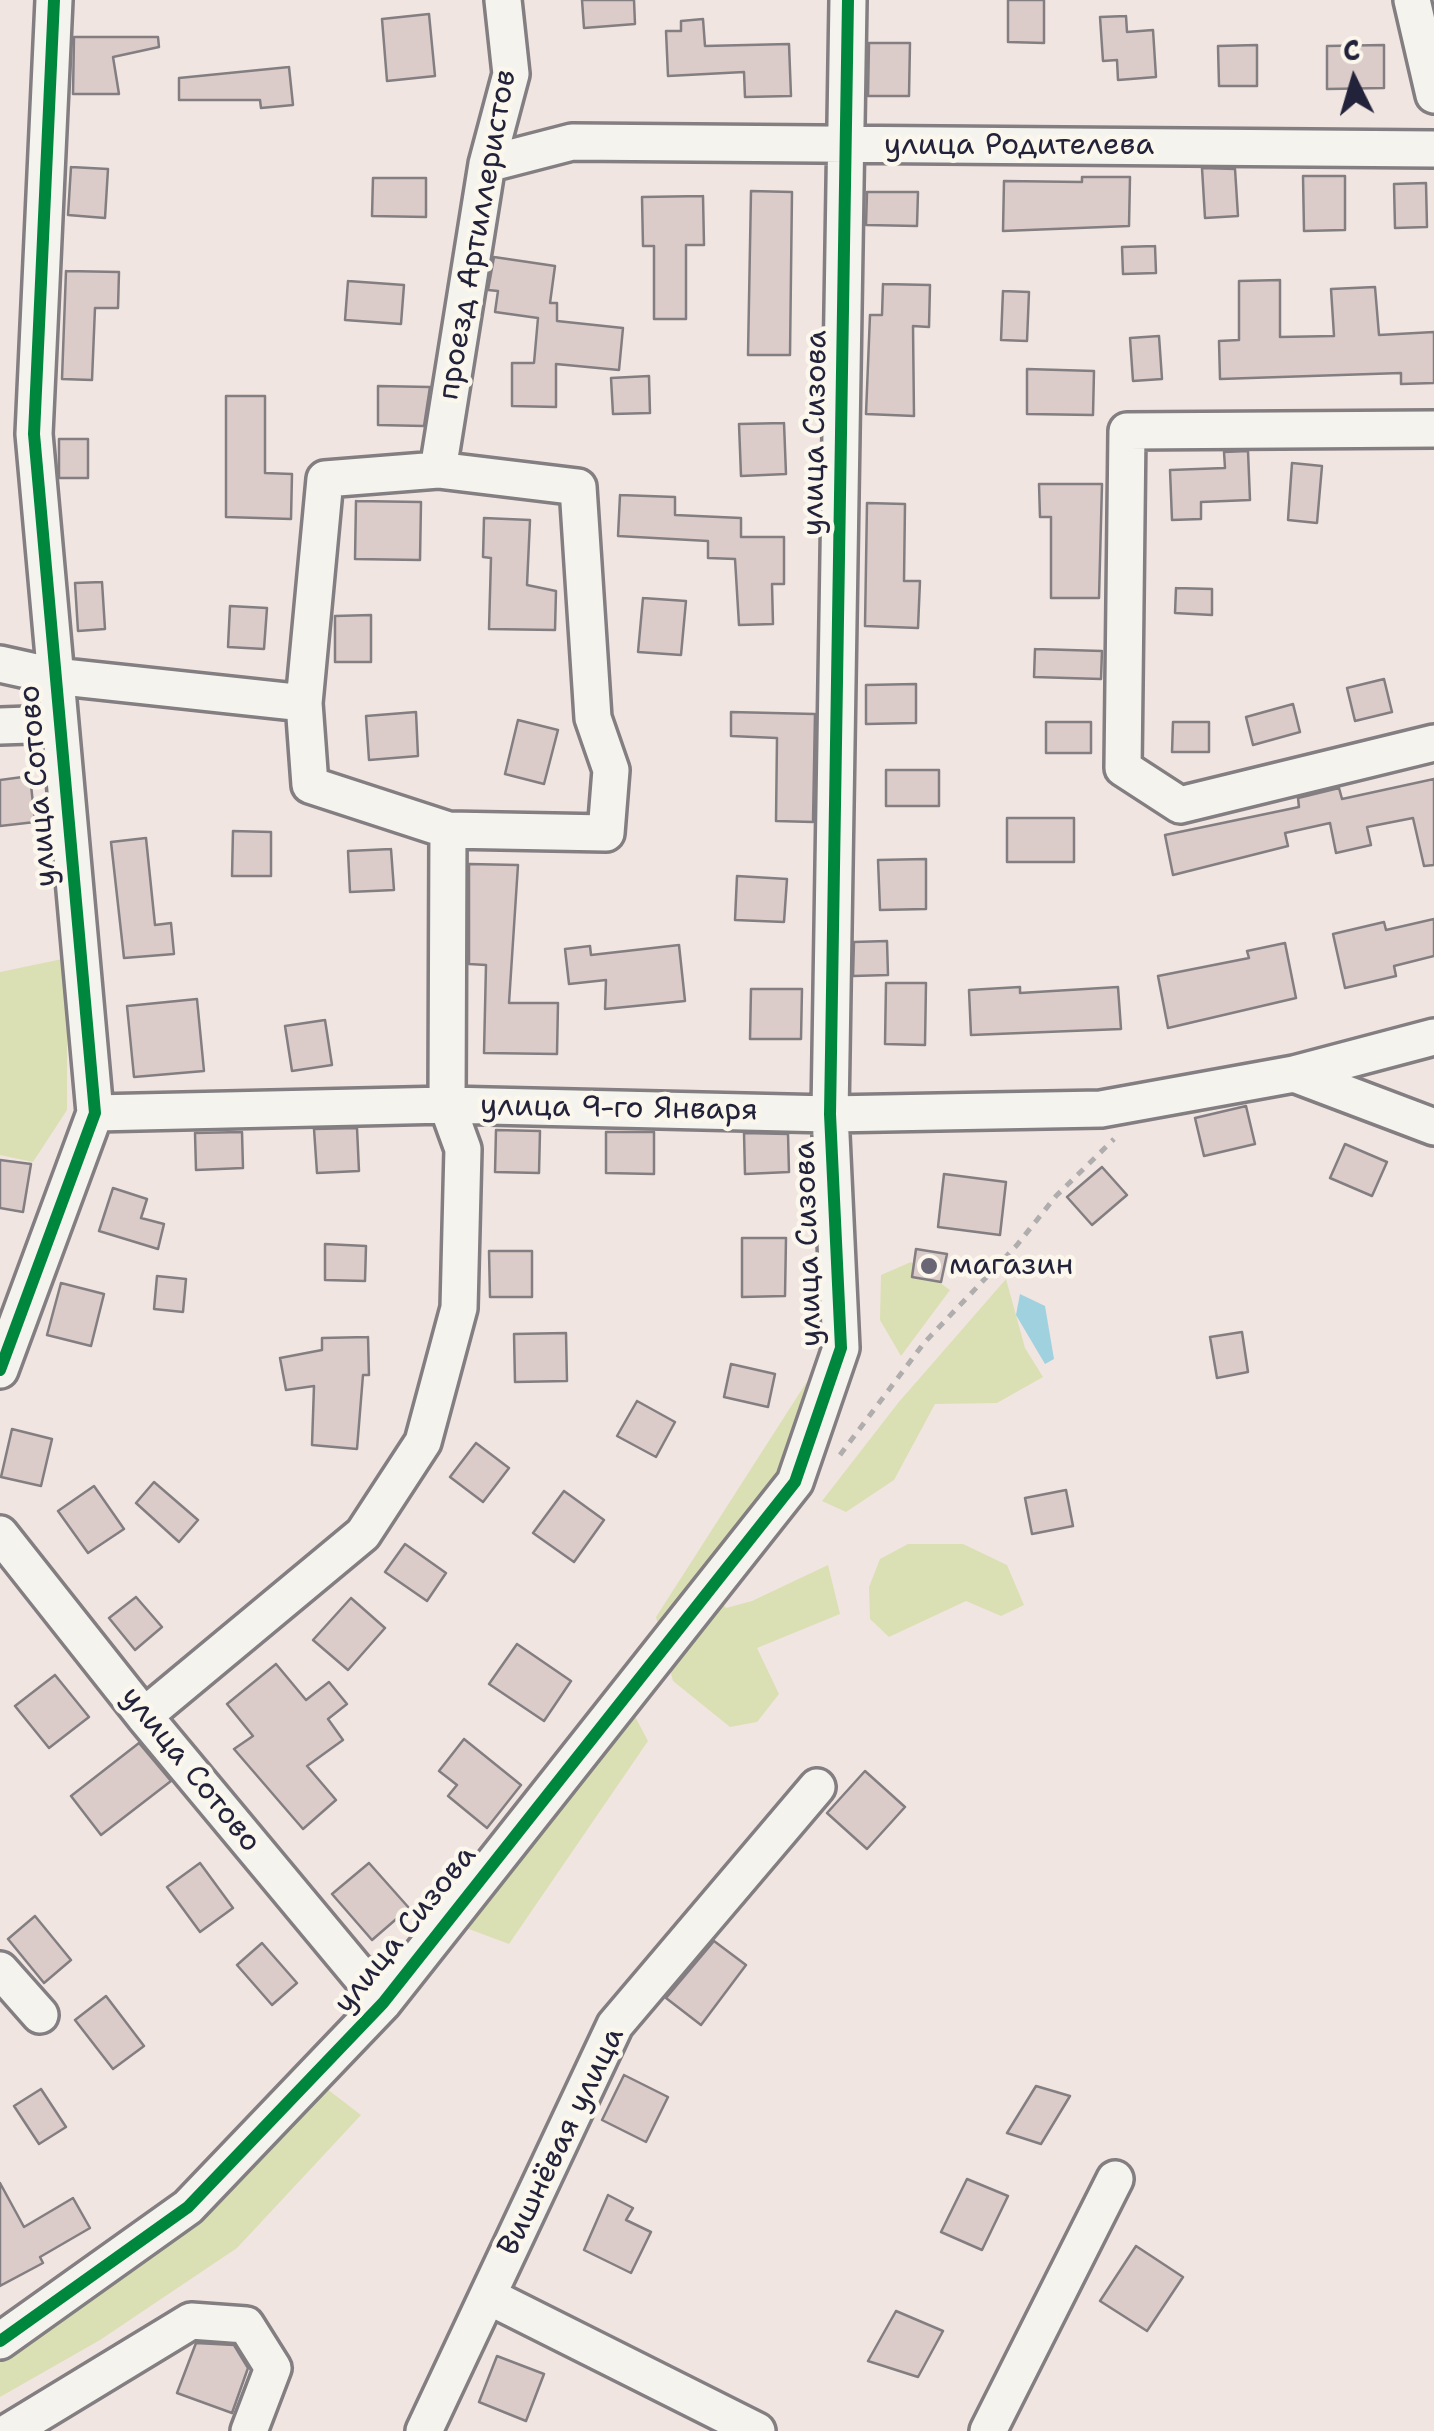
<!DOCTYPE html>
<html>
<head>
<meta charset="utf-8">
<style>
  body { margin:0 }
  #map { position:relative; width:1434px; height:2431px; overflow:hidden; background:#f0e5e0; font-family:"Shantell Sans",sans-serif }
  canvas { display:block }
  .north { position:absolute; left:1304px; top:30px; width:100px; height:100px; -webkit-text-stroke:8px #fbf7ec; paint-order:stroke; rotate:355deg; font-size:28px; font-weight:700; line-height:40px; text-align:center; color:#22223b }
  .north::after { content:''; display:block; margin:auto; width:35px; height:45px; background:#22223b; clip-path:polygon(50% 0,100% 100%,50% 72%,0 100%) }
</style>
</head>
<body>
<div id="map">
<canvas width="1434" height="2431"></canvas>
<div class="north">С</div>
</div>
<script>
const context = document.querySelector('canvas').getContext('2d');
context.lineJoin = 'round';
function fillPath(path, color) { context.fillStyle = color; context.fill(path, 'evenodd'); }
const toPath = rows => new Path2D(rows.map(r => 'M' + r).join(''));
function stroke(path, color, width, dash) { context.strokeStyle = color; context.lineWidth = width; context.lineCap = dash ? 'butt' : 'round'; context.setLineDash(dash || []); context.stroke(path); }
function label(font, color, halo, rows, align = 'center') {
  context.font = font + ' "Shantell Sans",sans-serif'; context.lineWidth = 9; context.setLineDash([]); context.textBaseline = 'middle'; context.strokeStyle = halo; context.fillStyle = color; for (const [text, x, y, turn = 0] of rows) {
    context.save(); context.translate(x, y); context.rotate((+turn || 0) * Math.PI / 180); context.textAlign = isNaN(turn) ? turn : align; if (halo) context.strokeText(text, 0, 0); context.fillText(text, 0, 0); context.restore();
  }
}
const green = toPath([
  [67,958,67,1110,33,1162,0,1155,0,972],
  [911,1262,950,1290,901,1356,880,1320,881,1275],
  [1006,1279,1025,1348,1043,1377,997,1403,935,1404,894,1480,846,1512,822,1501,898,1403],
  [819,1378,797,1466,721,1601,726,1608,752,1601,828,1565,840,1614,757,1648,779,1694,757,1722,730,1727,673,1681,656,1617,806,1383],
  [908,1544,963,1544,1007,1565,1024,1605,1001,1616,966,1601,889,1637,870,1619,869,1587,880,1559],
  [629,1705,648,1741,509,1944,458,1925],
  [318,2082,361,2115,237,2248,100,2340,0,2397,0,2355]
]);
const water = toPath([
  [1020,1294,1045,1306,1054,1359,1045,1364,1016,1315]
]);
const building = toPath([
  [582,0,634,0,635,24,584,28,582,0],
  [1008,0,1044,0,1044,43,1008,42,1008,0],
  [429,14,435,76,387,81,382,19,429,14],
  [1126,16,1127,32,1153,30,1156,77,1118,80,1117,60,1103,61,1100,17,1126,16],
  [703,19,705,46,789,44,791,96,745,97,744,72,668,76,666,31,681,31,681,21,703,19],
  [74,37,158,37,159,47,113,57,119,94,73,94,74,37],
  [869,43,910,43,909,96,868,96,869,43],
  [1257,45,1257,86,1219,86,1218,46,1257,45],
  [1384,45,1384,88,1327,89,1327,46,1384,45],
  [289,67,293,105,261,108,260,100,179,100,179,78,289,67],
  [71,167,108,169,105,218,68,215,71,167],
  [1202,168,1235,169,1238,216,1205,218,1202,168],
  [1303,176,1345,176,1345,230,1304,231,1303,176],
  [1082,177,1130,177,1129,226,1003,231,1004,181,1082,182,1082,177],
  [373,178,426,178,426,217,372,216,373,178],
  [1426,183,1427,227,1395,228,1394,184,1426,183],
  [751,191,792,192,790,355,748,355,751,191],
  [867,192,918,192,917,226,866,225,867,192],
  [703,196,704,245,686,245,686,319,654,319,654,246,643,246,642,197,703,196],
  [1155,246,1156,273,1123,274,1122,247,1155,246],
  [494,257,555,266,550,303,557,303,557,321,623,328,619,370,556,364,556,407,512,406,512,363,534,363,538,318,495,312,498,291,488,290,494,257],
  [66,271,119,272,118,308,95,308,92,380,62,379,66,271],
  [1280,280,1280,337,1334,336,1331,289,1375,287,1379,335,1434,332,1434,383,1401,384,1401,373,1220,379,1219,341,1239,340,1239,281,1280,280],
  [348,281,404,285,401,324,345,320,348,281],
  [883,284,930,285,929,327,913,326,914,416,866,414,870,315,882,315,883,284],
  [1003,291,1029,292,1027,341,1001,340,1003,291],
  [1159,336,1162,379,1133,381,1130,338,1159,336],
  [1027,369,1094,371,1093,415,1027,414,1027,369],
  [649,376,650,413,613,414,611,378,649,376],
  [378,386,430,387,424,426,378,425,378,386],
  [226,396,265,396,265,473,292,474,291,519,226,517,226,396],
  [784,423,786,474,741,476,739,424,784,423],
  [59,439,88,439,88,478,59,478,59,439],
  [1248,451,1250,500,1201,502,1201,519,1172,520,1170,470,1225,468,1224,452,1248,451],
  [1292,463,1322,466,1317,523,1288,520,1292,463],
  [1039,484,1102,484,1099,598,1051,598,1051,517,1040,517,1039,484],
  [620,495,675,497,675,515,741,518,741,537,784,537,784,584,772,584,773,624,739,625,735,559,708,558,708,541,618,536,620,495],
  [356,501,421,502,420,560,355,559,356,501],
  [867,503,905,504,904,581,920,581,918,628,865,626,867,503],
  [484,518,530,520,527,585,556,591,555,630,489,629,491,558,483,557,484,518],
  [102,582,105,629,78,631,75,583,102,582],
  [1176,588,1212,589,1212,615,1175,613,1176,588],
  [643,598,686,601,681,655,638,652,643,598],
  [230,606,267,608,264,649,228,647,230,606],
  [371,615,371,662,335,662,335,616,371,615],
  [1035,649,1102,651,1101,679,1034,677,1035,649],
  [1384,679,1392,712,1355,721,1347,688,1384,679],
  [916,684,916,723,866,724,866,685,916,684],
  [1293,704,1300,732,1253,745,1246,717,1293,704],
  [416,712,418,756,369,760,366,716,416,712],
  [731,712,815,714,813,822,776,821,777,738,731,736,731,712],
  [518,720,558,730,544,784,505,774,518,720],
  [1046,722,1091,722,1091,753,1046,753,1046,722],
  [1173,722,1209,722,1209,752,1172,752,1173,722],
  [886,770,939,770,939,806,886,806,886,770],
  [30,776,35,822,0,826,0,780,30,776],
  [1434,779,1434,865,1424,866,1413,818,1367,827,1371,845,1336,853,1330,823,1285,833,1288,846,1173,875,1165,835,1299,807,1298,798,1339,788,1342,799,1434,779],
  [1007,818,1074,818,1074,862,1007,862,1007,818],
  [233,831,271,832,271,876,232,876,233,831],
  [146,838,155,925,171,923,174,954,124,958,111,842,146,838],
  [391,849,394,890,350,892,348,851,391,849],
  [926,859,926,909,880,910,878,860,926,859],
  [469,864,518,865,509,1003,558,1003,557,1054,484,1053,486,965,469,964,469,864],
  [737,876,787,879,784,922,735,920,737,876],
  [1434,919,1434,956,1394,966,1396,976,1345,988,1333,934,1384,922,1386,930,1434,919],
  [887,941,888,975,853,976,854,942,887,941],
  [1285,943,1296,998,1168,1028,1158,976,1249,958,1247,951,1285,943],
  [679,945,685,1001,605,1009,606,980,569,984,565,949,590,946,591,955,679,945],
  [886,983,926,983,925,1045,885,1044,886,983],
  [1020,987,1020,993,1118,987,1121,1029,971,1035,969,990,1020,987],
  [751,989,802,989,801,1039,750,1039,751,989],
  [197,999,204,1071,134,1077,127,1006,197,999],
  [325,1020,332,1065,292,1071,285,1026,325,1020],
  [1246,1106,1255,1144,1204,1156,1195,1118,1246,1106],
  [357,1128,359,1171,317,1173,314,1129,357,1128],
  [496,1130,540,1131,539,1173,495,1172,496,1130],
  [242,1132,243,1168,196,1170,195,1133,242,1132],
  [606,1132,654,1132,654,1174,606,1173,606,1132],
  [744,1133,788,1134,789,1172,745,1174,744,1133],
  [1345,1144,1387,1162,1372,1196,1330,1178,1345,1144],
  [0,1160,31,1164,23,1212,0,1208,0,1160],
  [1102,1167,1127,1195,1092,1225,1067,1197,1102,1167],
  [944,1174,1006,1182,1000,1235,938,1227,944,1174],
  [113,1188,147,1199,141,1218,164,1224,158,1249,99,1231,113,1188],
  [742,1238,786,1238,785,1296,742,1297,742,1238],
  [325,1244,366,1246,365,1281,325,1280,325,1244],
  [916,1249,947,1254,941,1282,912,1277,916,1249],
  [489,1251,532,1251,532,1297,490,1297,489,1251],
  [157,1276,186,1279,183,1312,154,1309,157,1276],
  [61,1283,104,1294,91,1346,47,1335,61,1283],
  [1242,1332,1248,1372,1217,1378,1210,1337,1242,1332],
  [566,1333,567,1381,515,1382,514,1334,566,1333],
  [368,1337,369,1375,363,1375,357,1449,312,1445,314,1386,286,1390,280,1358,322,1350,322,1338,368,1337],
  [731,1364,775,1374,768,1407,724,1397,731,1364],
  [637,1401,675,1422,656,1457,617,1436,637,1401],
  [12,1429,52,1439,41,1486,1,1477,12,1429],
  [476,1443,509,1468,483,1502,450,1477,476,1443],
  [154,1482,198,1520,179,1542,136,1503,154,1482],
  [94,1486,124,1529,88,1553,58,1511,94,1486],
  [1066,1490,1073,1526,1032,1534,1025,1498,1066,1490],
  [564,1491,604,1520,574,1562,533,1533,564,1491],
  [405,1544,446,1573,427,1601,385,1572,405,1544],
  [136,1597,162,1627,135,1650,109,1618,136,1597],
  [351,1598,385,1628,348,1670,313,1640,351,1598],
  [517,1644,571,1681,544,1721,489,1684,517,1644],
  [276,1664,306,1700,329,1682,347,1704,328,1719,343,1740,307,1766,336,1800,303,1829,234,1749,253,1736,227,1704,276,1664],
  [55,1675,89,1717,49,1748,15,1706,55,1675],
  [464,1739,521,1785,487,1828,448,1796,457,1785,439,1771,464,1739],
  [139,1743,171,1781,101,1835,71,1796,139,1743],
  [865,1771,905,1807,867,1849,827,1813,865,1771],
  [200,1863,233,1908,200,1932,167,1887,200,1863],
  [369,1863,409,1908,372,1940,332,1894,369,1863],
  [35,1916,71,1960,44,1983,8,1939,35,1916],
  [714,1941,746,1965,701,2025,666,1998,714,1941],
  [262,1943,297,1983,272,2005,237,1965,262,1943],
  [106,1996,144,2046,113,2069,75,2020,106,1996],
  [624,2075,668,2097,646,2142,602,2120,624,2075],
  [1036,2086,1070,2096,1041,2144,1007,2133,1036,2086],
  [41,2089,66,2127,39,2144,14,2106,41,2089],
  [967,2179,1008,2196,982,2250,941,2232,967,2179],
  [0,2183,24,2227,73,2198,90,2228,40,2257,43,2263,0,2286,0,2183],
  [608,2195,633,2208,626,2220,651,2232,631,2273,584,2250,608,2195],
  [1136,2246,1183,2277,1147,2331,1100,2301,1136,2246],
  [896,2311,943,2331,918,2377,868,2361,896,2311],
  [196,2343,234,2345,248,2368,232,2413,177,2393,196,2343],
  [497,2356,544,2374,526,2421,479,2402,497,2356]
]);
const path = toPath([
  [840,1455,924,1343,1017,1245,1056,1196,1114,1139]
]);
const minor = toPath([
  [1412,0,1434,95],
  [487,164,572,142,1434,149],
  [1434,429,1127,431,1123,768,1180,805,1434,743],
  [438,470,578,487,593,718,611,770,606,833,448,830,310,785,304,703,325,479,438,470],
  [438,470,487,164,511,74,503,0],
  [0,664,54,676,304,703],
  [0,726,58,724],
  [1294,1074,1434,1127],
  [95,1113,447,1105,830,1114,1101,1109,1294,1074,1434,1037],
  [0,1370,95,1113,34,434,54,0],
  [0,1534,144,1716,383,2003],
  [144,1716,363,1534,423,1442,459,1308,463,1149,447,1105,448,830],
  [0,1970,40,2015],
  [488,2296,757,2431],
  [0,2341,188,2207,383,2003,795,1482,841,1348,830,1114,848,0],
  [10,2431,191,2321,246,2325,273,2368,249,2431],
  [424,2431,615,2025,817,1787],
  [988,2431,1115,2179]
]);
const cycleway = toPath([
  [0,1370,95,1113,34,434,54,0],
  [0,2341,188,2207,383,2003,795,1482,841,1348,830,1114,848,0]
]);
const markers = [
  [929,1266,10,"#6a6675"]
];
const streetNames = [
  ["улица Родителева",1019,146],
  ["проезд Артиллеристов",478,235,-80],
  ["улица Сизова",816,433,-89],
  ["улица Сотово",39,786,-95],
  ["улица 9-го Января",619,1109,1],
  ["улица Сизова",809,1244,-92],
  ["улица Сотово",190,1770,51],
  ["улица Сизова",406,1930,-51],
  ["Вишнёвая улица",562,2142,-64]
];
const poiNames = [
  ["магазин",949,1266]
];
fillPath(green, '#dae0b4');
fillPath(water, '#a0d1df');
fillPath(building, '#dbccca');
stroke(building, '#837e81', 2.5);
stroke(minor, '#837e81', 42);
stroke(path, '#afadad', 5, [8, 8]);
stroke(minor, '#f5f3ee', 35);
stroke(cycleway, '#00873e', 12);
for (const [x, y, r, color] of markers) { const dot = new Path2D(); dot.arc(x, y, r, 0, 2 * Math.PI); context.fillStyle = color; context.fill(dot); stroke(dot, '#fbf7ec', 4); }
label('30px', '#22223b', '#fbf7ec', streetNames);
label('30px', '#22223b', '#fbf7ec', poiNames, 'left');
</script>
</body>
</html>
